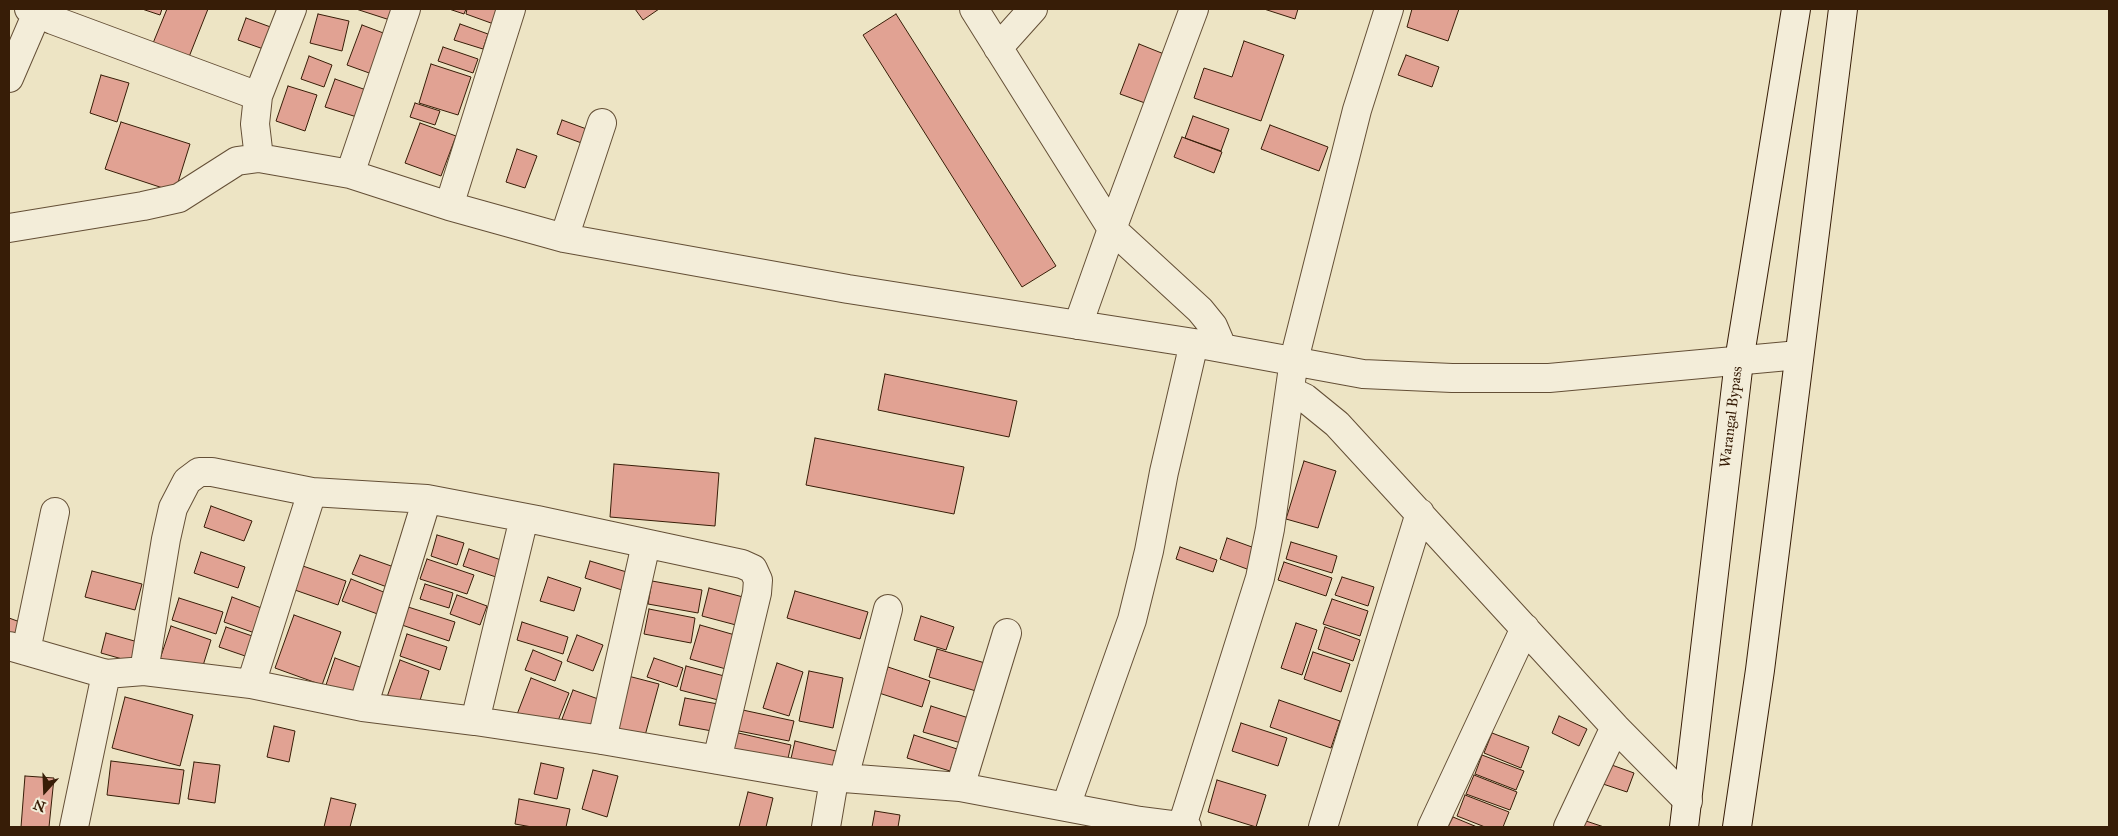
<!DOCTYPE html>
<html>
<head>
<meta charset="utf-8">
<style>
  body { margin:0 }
  #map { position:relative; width:2118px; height:836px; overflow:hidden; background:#ede4c4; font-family:"IM FELL Great Primer",serif }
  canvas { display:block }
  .frame { position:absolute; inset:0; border:10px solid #371d07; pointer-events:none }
  .north { position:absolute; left:20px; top:766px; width:50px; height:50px; -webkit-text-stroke:4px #f3edd9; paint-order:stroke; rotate:200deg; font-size:14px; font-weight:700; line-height:20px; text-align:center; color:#371d07 }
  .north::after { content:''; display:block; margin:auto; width:18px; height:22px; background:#371d07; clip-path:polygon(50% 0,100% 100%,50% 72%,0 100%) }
</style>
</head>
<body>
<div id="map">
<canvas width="2118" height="836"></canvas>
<div class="frame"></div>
<div class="north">N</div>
</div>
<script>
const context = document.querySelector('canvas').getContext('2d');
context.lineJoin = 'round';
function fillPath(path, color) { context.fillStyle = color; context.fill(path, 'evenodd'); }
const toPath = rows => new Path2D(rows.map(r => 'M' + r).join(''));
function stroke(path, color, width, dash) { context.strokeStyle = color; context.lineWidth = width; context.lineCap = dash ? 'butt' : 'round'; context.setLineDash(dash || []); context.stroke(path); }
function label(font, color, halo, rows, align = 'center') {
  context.font = font + ' "IM FELL Great Primer",serif'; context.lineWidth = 4; context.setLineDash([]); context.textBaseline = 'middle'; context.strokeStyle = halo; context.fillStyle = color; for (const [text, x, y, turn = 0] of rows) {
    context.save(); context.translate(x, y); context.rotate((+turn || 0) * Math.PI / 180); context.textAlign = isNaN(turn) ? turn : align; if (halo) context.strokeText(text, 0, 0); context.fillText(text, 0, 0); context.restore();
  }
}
const building = toPath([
  [142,9,162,9,160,15,142,9],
  [167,9,208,9,185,67,149,53,167,9],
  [356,9,397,9,393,21,356,9],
  [449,9,466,9,464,14,449,9],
  [467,9,502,9,502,27,466,14,467,9],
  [635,9,659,9,643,20,635,9],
  [1264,9,1298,9,1295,19,1264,9],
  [1412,9,1459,9,1448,41,1407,27,1412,9],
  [318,14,349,21,342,51,310,43,318,14],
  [896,14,1056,266,1022,287,863,35,896,14],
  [246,18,276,29,269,51,238,40,246,18],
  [460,24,488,34,483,49,454,40,460,24],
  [362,25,386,34,372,74,347,65,362,25],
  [1244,41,1284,55,1261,121,1194,98,1204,68,1232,77,1244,41],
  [1139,44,1164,54,1145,103,1120,94,1139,44],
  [443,47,478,59,473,73,438,61,443,47],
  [1406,55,1439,67,1432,87,1398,75,1406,55],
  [309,56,332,65,324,87,301,79,309,56],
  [431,64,471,77,458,115,419,103,431,64],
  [101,75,129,83,117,122,90,113,101,75],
  [335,79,369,91,360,118,325,107,335,79],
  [288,86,317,95,305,131,276,121,288,86],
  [415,103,440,111,435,125,410,117,415,103],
  [1193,116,1229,129,1221,151,1185,138,1193,116],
  [562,120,592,131,587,145,557,134,562,120],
  [121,122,190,144,175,192,105,169,121,122],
  [420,123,456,136,441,176,405,163,420,123],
  [1270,125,1328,147,1319,171,1261,149,1270,125],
  [1182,137,1222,152,1214,173,1174,157,1182,137],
  [517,149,537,156,525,188,506,182,517,149],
  [885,374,1017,401,1009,437,878,410,885,374],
  [815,438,964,467,954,514,806,485,815,438],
  [1304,461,1336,471,1318,528,1286,519,1304,461],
  [614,464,719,473,715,526,610,517,614,464],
  [211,506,252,521,244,541,204,527,211,506],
  [437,535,464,543,457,565,431,556,437,535],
  [1227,538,1263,551,1255,572,1220,559,1227,538],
  [1291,542,1337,556,1332,573,1286,559,1291,542],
  [1180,547,1217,560,1213,572,1176,559,1180,547],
  [469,549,504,561,499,578,463,566,469,549],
  [201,552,245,567,238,588,194,573,201,552],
  [360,555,394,567,387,587,352,574,360,555],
  [427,559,474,575,467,594,420,579,427,559],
  [590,561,630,573,625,591,585,578,590,561],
  [1284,562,1332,578,1326,596,1278,580,1284,562],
  [300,565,346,581,338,605,292,589,300,565],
  [92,571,142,584,135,610,85,597,92,571],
  [548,577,581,588,574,611,540,601,548,577],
  [1342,577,1374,587,1368,606,1335,595,1342,577],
  [351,579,391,595,383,616,342,601,351,579],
  [652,581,702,590,698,613,648,604,652,581],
  [425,584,453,593,449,608,420,599,425,584],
  [709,588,743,597,736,625,702,616,709,588],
  [795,591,868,612,860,639,787,618,795,591],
  [457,595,487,606,480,625,450,614,457,595],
  [232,597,272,612,263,636,224,622,232,597],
  [179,598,223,612,216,634,172,620,179,598],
  [1332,599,1368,611,1360,636,1323,624,1332,599],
  [405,606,455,622,449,641,399,624,405,606],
  [649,609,695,618,691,643,644,634,649,609],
  [294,615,341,632,322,685,275,668,294,615],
  [921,616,954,627,946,650,914,640,921,616],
  [9,618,31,626,26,640,9,634,9,618],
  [522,622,568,637,563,654,517,640,522,622],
  [1296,623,1317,630,1302,675,1281,668,1296,623],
  [700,625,735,635,726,669,690,659,700,625],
  [171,626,211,640,201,672,160,659,171,626],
  [226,627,258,638,251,658,219,647,226,627],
  [1325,627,1360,640,1353,661,1318,649,1325,627],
  [106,633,145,644,140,664,101,653,106,633],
  [407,634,447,647,440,670,400,656,407,634],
  [577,635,603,645,593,671,567,661,577,635],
  [937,649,985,663,976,691,929,677,937,649],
  [533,650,562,662,555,681,525,670,533,650],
  [1313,652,1350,664,1341,692,1304,679,1313,652],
  [335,658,368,670,357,702,324,691,335,658],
  [654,658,683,668,677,687,647,677,654,658],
  [400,660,429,671,418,707,387,697,400,660],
  [777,663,803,672,789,716,763,708,777,663],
  [686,666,728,677,722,701,680,690,686,666],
  [888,667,930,681,922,707,879,693,888,667],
  [809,671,843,678,833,728,799,721,809,671],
  [628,676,659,684,643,743,613,735,628,676],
  [531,678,569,693,554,731,516,717,531,678],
  [573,690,601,700,589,729,562,719,573,690],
  [125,697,193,715,180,766,112,748,125,697],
  [685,698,718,704,712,731,679,725,685,698],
  [1279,700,1340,721,1331,748,1270,727,1279,700],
  [931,706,975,720,968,745,923,732,931,706],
  [738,709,794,721,789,741,734,730,738,709],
  [1559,716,1587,729,1579,746,1552,733,1559,716],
  [1241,723,1287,738,1278,766,1232,751,1241,723],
  [274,726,295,731,289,762,267,757,274,726],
  [734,732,791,745,786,767,729,753,734,732],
  [1492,733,1529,747,1521,768,1484,753,1492,733],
  [914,735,957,749,950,771,907,758,914,735],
  [795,741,840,752,834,774,790,763,795,741],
  [1482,755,1524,771,1516,790,1475,774,1482,755],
  [111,761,184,770,179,804,107,795,111,761],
  [194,762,220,765,215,803,188,799,194,762],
  [541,763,564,768,557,799,534,794,541,763],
  [1609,764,1634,773,1627,792,1603,784,1609,764],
  [593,770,618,776,607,817,582,809,593,770],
  [1474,775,1517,792,1510,810,1466,794,1474,775],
  [25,776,54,778,49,827,21,827,25,776],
  [1217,780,1266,795,1256,827,1208,812,1217,780],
  [748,792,773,798,766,827,739,827,748,792],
  [1465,795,1509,812,1503,827,1485,827,1457,816,1465,795],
  [331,798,356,804,350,827,324,827,331,798],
  [519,799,570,809,566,827,532,827,515,824,519,799],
  [875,811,900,815,898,827,872,827,875,811],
  [1453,817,1477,827,1448,827,1453,817],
  [1583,820,1604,827,1581,827,1583,820]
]);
const street = toPath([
  [29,9,53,20,258,96],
  [974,9,1112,229,1200,310,1213,326,1222,347],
  [998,48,1033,9],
  [9,78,37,13],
  [259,158,255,124,258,96,292,9],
  [350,174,406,9],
  [449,206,511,9],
  [9,228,143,206,179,198,237,161,259,158,350,174,449,206,564,238,848,289,1194,343,1363,374,1452,378,1549,378,1799,355],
  [564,238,602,123],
  [1078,325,1112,229,1194,9],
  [1290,391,1305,398,1337,424,1615,727,1688,801],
  [9,646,106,674,144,671,251,684,363,707,475,721,602,740,834,780,844,778,960,787,1140,821,1187,827],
  [26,651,55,512],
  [144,671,166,539,173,508,187,481,199,472,212,472,312,492,427,499,537,520,742,564,753,569,758,580,757,593,717,760],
  [251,684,312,492],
  [363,707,427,499],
  [475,721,524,518],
  [602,740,646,544],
  [844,778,888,609],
  [960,787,1007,633],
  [1066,806,1132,620,1149,551,1164,472,1194,343],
  [1182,826,1260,578,1270,529,1294,360,1357,110,1389,9],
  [74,827,106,674],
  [826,827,834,780],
  [1323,827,1420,513],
  [1432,827,1525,628],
  [1568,827,1615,727]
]);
const secondary = toPath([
  [1684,827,1739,361,1796,9],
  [1737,827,1760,670,1843,9]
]);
const streetNames = [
  ["Warangal Bypass",1732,417,-83]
];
fillPath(building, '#e1a293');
stroke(building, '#371d07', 1);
stroke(street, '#644f36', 30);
stroke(secondary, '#371d07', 30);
stroke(street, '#f3edd9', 28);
stroke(secondary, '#f3edd9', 28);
label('15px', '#371d07', '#f3edd9', streetNames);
</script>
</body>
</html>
